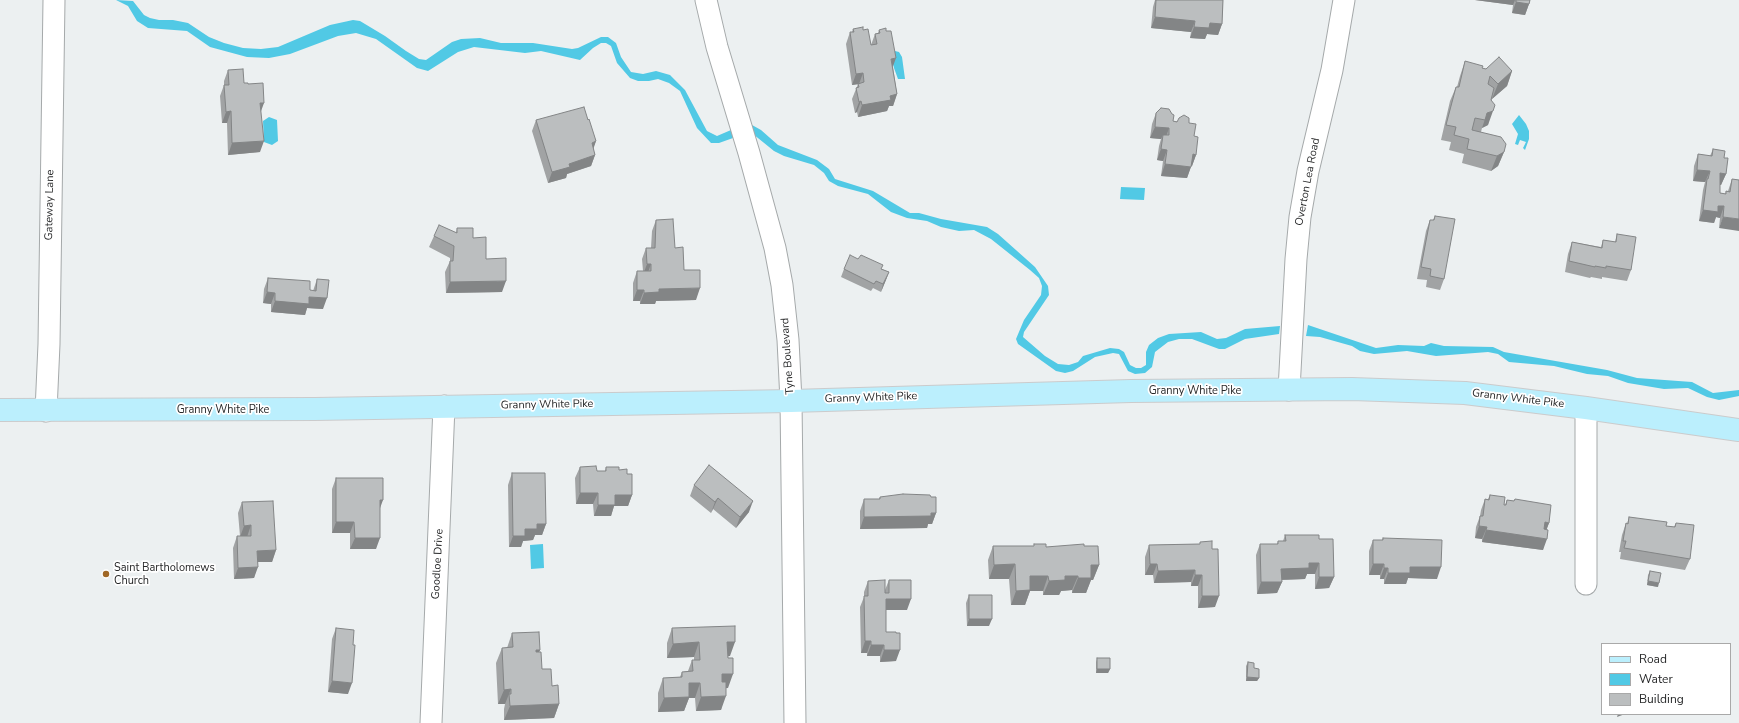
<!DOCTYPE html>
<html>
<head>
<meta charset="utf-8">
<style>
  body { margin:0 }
  #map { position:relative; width:1739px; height:723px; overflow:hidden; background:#ecf0f1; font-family:"Nunito Sans",sans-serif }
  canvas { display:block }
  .legend { position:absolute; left:1601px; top:643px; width:130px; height:72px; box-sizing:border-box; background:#fff; border:1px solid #a9a9a9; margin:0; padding:5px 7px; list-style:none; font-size:12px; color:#272829 }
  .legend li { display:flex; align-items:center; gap:8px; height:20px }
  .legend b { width:20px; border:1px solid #a9a9a9 }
</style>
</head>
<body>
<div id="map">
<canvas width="1739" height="723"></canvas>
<ul class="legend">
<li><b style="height:5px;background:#bbeffd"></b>Road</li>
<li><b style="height:11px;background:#51c9e5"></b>Water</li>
<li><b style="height:11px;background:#bbbebf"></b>Building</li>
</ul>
</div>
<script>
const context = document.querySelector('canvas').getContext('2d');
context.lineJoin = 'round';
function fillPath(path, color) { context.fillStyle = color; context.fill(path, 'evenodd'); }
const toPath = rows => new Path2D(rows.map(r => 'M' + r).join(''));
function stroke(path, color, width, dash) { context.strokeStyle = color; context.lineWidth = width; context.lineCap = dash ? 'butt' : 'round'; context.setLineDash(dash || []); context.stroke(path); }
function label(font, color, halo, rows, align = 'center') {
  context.font = font + ' "Nunito Sans",sans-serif'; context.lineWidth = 3.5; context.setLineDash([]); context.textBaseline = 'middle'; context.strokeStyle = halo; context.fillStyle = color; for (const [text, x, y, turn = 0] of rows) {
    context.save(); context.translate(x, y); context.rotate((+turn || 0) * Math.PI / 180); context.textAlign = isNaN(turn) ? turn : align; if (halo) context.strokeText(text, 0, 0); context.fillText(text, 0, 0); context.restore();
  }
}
const water = toPath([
  [116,0,133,1,144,15,150,18,159,20,173,20,188,23,209,37,224,43,243,48,261,49,278,47,330,25,353,20,360,21,385,36,406,51,419,59,426,60,452,42,461,39,480,38,501,43,533,43,572,49,578,48,601,37,608,37,616,43,621,57,631,72,643,74,656,71,670,75,685,90,707,131,717,136,731,130,733,138,719,143,711,143,697,128,680,91,669,83,658,79,649,81,638,81,630,78,617,63,611,46,606,43,601,43,593,48,580,60,541,51,525,53,474,47,458,52,428,71,417,68,376,39,356,33,338,36,290,54,269,58,247,57,210,47,187,31,148,28,137,21,128,6],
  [895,51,899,52,902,57,905,79,898,79,894,68,892,60,893,53],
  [1519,115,1526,124,1529,131,1529,139,1525,150,1523,148,1526,142,1520,140,1518,145,1515,144,1518,134,1512,124],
  [269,117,277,120,278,141,272,145,264,142,263,121],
  [752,125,761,130,778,145,817,160,829,169,835,179,873,191,910,213,919,213,941,219,987,227,998,234,1035,267,1048,286,1049,295,1024,332,1023,337,1045,356,1058,364,1069,365,1078,362,1083,356,1110,348,1119,349,1124,352,1130,365,1136,368,1141,368,1146,365,1146,352,1149,345,1158,338,1169,334,1201,332,1217,339,1226,338,1245,329,1280,326,1279,334,1245,339,1225,349,1219,349,1192,339,1179,339,1168,342,1155,352,1152,367,1145,373,1135,374,1128,371,1119,354,1113,353,1095,357,1073,371,1065,373,1056,371,1018,344,1016,339,1024,320,1041,295,1042,286,1039,278,1030,270,991,239,974,230,959,231,941,227,927,221,907,218,891,212,868,194,838,186,829,181,824,173,814,165,784,156,774,151,753,134],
  [1121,187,1145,188,1144,200,1120,199],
  [1308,325,1376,348,1398,345,1424,346,1431,343,1444,346,1493,347,1504,352,1607,370,1637,378,1692,382,1713,393,1739,390,1739,396,1719,400,1707,397,1688,388,1664,389,1628,383,1608,376,1587,374,1554,366,1509,362,1498,354,1488,352,1436,356,1407,351,1374,354,1360,351,1352,346,1320,337,1306,336],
  [543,544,544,568,531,569,530,545]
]);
const minor = toPath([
  [706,0,717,47,749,153,775,248,782,285,788,340,791,401,795,723],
  [1289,390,1296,259,1300,217,1308,171,1332,70,1344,0],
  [46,411,49,344,54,0],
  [1586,584,1586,408],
  [431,723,444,406]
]);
const major = toPath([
  [0,410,315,409,791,401,1131,391,1352,389,1465,393,1586,408,1739,430]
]);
const wall = toPath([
  [1155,0,1223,0,1222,24,1218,35,1207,34,1205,39,1190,38,1191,32,1151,28,1153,7],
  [1475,0,1530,0,1529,4,1525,15,1512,13,1513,5],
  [853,29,863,30,871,45,875,34,878,33,879,30,893,67,897,94,893,106,889,106,887,111,858,117,857,112,855,113,852,99,858,84,852,85,846,44,850,32,852,32],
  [1465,61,1482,68,1486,69,1512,71,1507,86,1492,99,1492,98,1488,125,1482,128,1481,132,1504,152,1498,166,1491,171,1462,163,1464,154,1449,150,1451,142,1441,140,1450,101,1456,87,1457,87,1460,76],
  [228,70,244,83,248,84,261,113,260,152,228,155,227,123,222,123,220,96,224,85,224,81],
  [1156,113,1173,121,1189,123,1194,136,1196,155,1192,166,1191,166,1187,178,1161,176,1163,161,1157,160,1159,146,1161,139,1150,138,1152,124],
  [536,120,596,141,593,148,595,155,591,166,567,174,566,178,548,183,532,131],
  [1713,149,1724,158,1726,174,1721,185,1720,185,1720,193,1725,194,1726,191,1728,191,1732,179,1739,180,1719,228,1720,218,1716,217,1714,223,1699,221,1703,190,1705,182,1693,181,1694,166,1698,154,1710,156],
  [1435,216,1444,279,1440,290,1426,287,1427,280,1417,279,1426,231,1430,220,1433,220],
  [656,220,675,248,684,270,696,300,656,301,655,304,640,304,640,301,633,301,633,283,637,271,643,271,642,259,646,248,651,248,652,231],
  [457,228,473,238,486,259,502,292,446,293,445,272,450,261,450,258,429,247,434,236,456,233],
  [1617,234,1631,270,1627,281,1602,277,1602,279,1591,277,1590,278,1565,272,1568,254,1572,242,1601,247,1603,240,1615,242],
  [858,259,889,272,881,292,873,288,871,291,841,277,844,269],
  [268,278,310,290,313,291,317,279,323,309,307,308,305,315,271,312,271,304,263,303,264,289],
  [580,467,597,471,605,471,606,467,619,470,627,474,632,495,628,506,614,506,611,516,594,516,593,504,576,504,575,478],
  [512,473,546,524,542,535,535,535,533,540,523,541,521,547,509,547,508,485],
  [336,478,380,508,376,549,350,549,350,533,332,533,332,489],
  [694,485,749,512,736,528,713,509,711,513,690,496],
  [1490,495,1505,505,1507,500,1514,501,1515,499,1549,523,1546,530,1543,550,1482,542,1482,539,1475,538,1476,527,1480,516,1481,510,1485,499,1488,499],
  [880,497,931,497,936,513,932,524,928,524,927,528,860,529,860,511,864,499,879,499],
  [242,502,276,550,272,562,258,562,254,578,234,579,233,548,237,536,240,536,238,513],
  [1629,517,1666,526,1674,527,1676,523,1690,559,1685,570,1620,559,1621,552,1619,552,1622,535,1626,523,1627,524],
  [1285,535,1319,539,1334,577,1329,588,1315,589,1315,574,1307,574,1305,579,1281,580,1282,582,1277,593,1257,594,1256,555,1260,544,1277,544,1278,541,1283,541],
  [1383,538,1437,579,1408,578,1406,584,1384,584,1384,579,1380,579,1380,575,1369,575,1369,551,1373,540,1382,540],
  [1200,542,1215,607,1198,608,1198,586,1191,586,1191,582,1154,583,1153,575,1145,575,1145,557,1149,545,1200,544],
  [1034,544,1046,547,1084,546,1099,565,1093,580,1091,580,1086,593,1072,593,1072,590,1061,591,1059,595,1043,595,1043,591,1030,591,1025,605,1011,605,1009,579,989,579,988,560,993,546,1034,546],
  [1650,571,1658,587,1647,585,1648,575],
  [889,580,907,610,886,610,886,632,896,661,880,662,880,656,867,656,867,653,861,653,860,607,864,597,864,592,868,581,885,590],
  [969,595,989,626,967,626,966,603],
  [336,628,348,694,328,692,332,639],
  [672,628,730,656,728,656,728,688,726,688,721,710,696,711,695,698,689,698,684,711,658,712,658,693,663,678,680,677,682,672,688,671,692,660,694,660,694,657,667,658,667,643],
  [512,633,540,650,539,652,542,669,552,686,559,704,554,718,504,720,504,709,505,704,498,704,496,663,502,648,507,648],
  [1097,658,1110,669,1108,673,1096,673,1096,662],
  [1248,662,1254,668,1259,678,1257,681,1246,681,1246,666]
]);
const shadedWall = toPath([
  [1475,0,1515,0,1513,5],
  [1516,2,1529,4,1525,15,1512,13],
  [1155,17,1195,21,1191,32,1151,28],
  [1210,23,1222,24,1218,35,1207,34,1205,39,1190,38,1194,27],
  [896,58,892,69,891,59],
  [1512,71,1507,86,1492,99,1498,84],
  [863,73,859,84,852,85,856,74],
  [897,94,893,106,889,106,887,111,858,117,862,105,890,96],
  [861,101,857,112,855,113,859,102],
  [260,103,264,103,260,114],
  [231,111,227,123,222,123,226,112],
  [1493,111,1488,125,1482,128,1487,113],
  [1155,127,1169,128,1165,140,1163,135,1161,139,1150,138],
  [264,141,260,152,228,155,232,143],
  [596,141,592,153,592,143],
  [1161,149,1167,150,1163,161,1157,160],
  [1504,152,1498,166,1491,171,1497,156],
  [1193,154,1196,155,1192,166,1188,166],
  [595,155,591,166,567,174,566,178,548,183,552,172,569,164],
  [1165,164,1191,167,1187,178,1161,176],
  [1697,170,1710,171,1705,182,1693,181],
  [1720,173,1726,174,1721,185,1716,184],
  [1718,206,1724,206,1720,218,1716,217,1714,223,1699,221,1703,210],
  [1723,217,1739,219,1739,231,1719,228],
  [647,264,651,264,647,275,643,275],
  [889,272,886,280,881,292,883,284],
  [506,281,502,292,446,293,450,282],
  [700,288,696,300,656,301,655,304,640,304,644,293,659,289],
  [637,290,644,290,640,301,633,301],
  [267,292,275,293,271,304,263,303],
  [309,297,327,298,323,309,307,308,305,315,271,312,275,301],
  [580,493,598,493,593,504,576,504],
  [615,495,632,495,628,506,614,506,611,516,594,516,598,505],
  [718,498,713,509,711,513,715,502],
  [380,500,383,500,379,511],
  [753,501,749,512,736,528,740,517],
  [936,513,932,524,928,524,927,528,860,529,864,517],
  [336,522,354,522,350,533,332,533],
  [1545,522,1549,523,1545,534,1541,533],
  [537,524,546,524,542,535,535,535,533,540,523,541,521,547,509,547,513,536,525,529],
  [251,525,247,537,240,537,244,526],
  [1479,526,1487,527,1482,539,1475,538],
  [1486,530,1547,539,1543,550,1482,542],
  [355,538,380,538,376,549,350,549],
  [276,550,272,562,253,562,257,551],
  [1309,563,1319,563,1315,574,1307,574,1305,579,1277,580,1281,569],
  [1015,564,1009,579,989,579,994,565],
  [1150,564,1157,564,1153,575,1145,575],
  [1373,564,1384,564,1380,575,1369,575],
  [1091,565,1099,565,1093,580,1091,580,1086,593,1072,593,1078,578],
  [258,567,254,578,234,579,238,568],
  [1410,567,1441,567,1437,579,1408,578,1406,584,1384,584,1388,573],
  [1384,568,1388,568,1384,579,1380,579],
  [1195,570,1191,582,1154,583,1158,571],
  [1195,575,1202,575,1198,586,1191,586],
  [1030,576,1048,576,1043,591,1030,591,1025,605,1011,605,1016,591],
  [1065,576,1078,576,1072,590,1061,591,1059,595,1043,595,1049,581],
  [1319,577,1334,577,1329,588,1315,589],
  [1648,581,1659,583,1658,587,1647,585],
  [1261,582,1282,582,1277,593,1257,594],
  [1202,596,1219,596,1215,607,1198,608],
  [886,599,911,599,907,610,881,610],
  [969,619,992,619,989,626,967,626],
  [865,641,871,641,867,653,861,653],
  [699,642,694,657,667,658,673,644],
  [727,642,735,642,730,656,722,657],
  [871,645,884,645,880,656,867,656],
  [536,650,540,650,534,664],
  [884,650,900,650,896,661,880,662],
  [1097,669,1110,669,1108,673,1096,673],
  [722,674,733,674,728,688,716,689],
  [1247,677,1259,678,1257,681,1246,681],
  [332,681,352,683,348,694,328,692],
  [689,683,700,683,695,698,689,698,684,711,658,712,664,698],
  [511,689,505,704,498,704,504,690],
  [726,696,721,710,696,711,701,697],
  [559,704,554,718,504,720,510,706],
  [1618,714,1625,714,1617,717]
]);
const building = toPath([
  [1156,0,1223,0,1222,24,1210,23,1209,28,1194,27,1195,21,1155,17,1156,0],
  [1516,0,1530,0,1529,4,1516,2,1516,0],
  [863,27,863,30,868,29,871,45,877,44,875,34,880,33,879,30,886,28,886,31,891,31,896,58,891,59,897,94,890,96,891,100,862,105,861,101,859,102,856,88,859,87,858,84,864,82,863,73,856,74,850,32,854,32,853,29,863,27],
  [1499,57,1512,71,1498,84,1490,76,1488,84,1494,88,1491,100,1495,105,1493,111,1487,113,1485,120,1475,118,1472,130,1501,137,1506,144,1504,152,1497,156,1467,149,1469,139,1454,135,1456,127,1446,125,1456,87,1459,87,1465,61,1483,66,1482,68,1486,69,1499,57],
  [243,69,244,83,248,83,248,84,263,83,264,103,260,103,264,141,232,143,231,111,226,112,224,85,229,85,228,70,243,69],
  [584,107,588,120,589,119,596,141,592,143,595,155,569,164,570,167,552,172,536,120,584,107],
  [1161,108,1169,109,1172,114,1174,115,1173,121,1177,122,1179,118,1184,115,1189,118,1189,123,1196,124,1194,136,1198,137,1196,155,1193,154,1191,167,1165,164,1167,150,1161,149,1163,135,1169,135,1169,128,1155,127,1156,113,1161,108],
  [1713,149,1725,151,1724,158,1728,158,1726,174,1720,173,1720,193,1726,194,1726,191,1730,192,1732,179,1739,180,1739,219,1723,217,1724,206,1718,206,1718,212,1703,210,1707,179,1708,179,1710,171,1697,170,1698,154,1712,156,1713,149],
  [1435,216,1455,219,1444,279,1430,276,1431,269,1421,267,1430,220,1434,220,1435,216],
  [673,219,675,248,683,247,684,270,700,270,700,288,659,289,659,292,644,293,644,290,637,290,637,271,651,271,651,264,647,264,646,248,655,248,656,220,673,219],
  [439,225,457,233,457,228,473,228,473,238,486,237,486,259,506,258,506,281,450,282,450,261,453,261,454,246,434,236,439,225],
  [1617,234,1636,237,1631,270,1606,266,1606,268,1595,266,1595,267,1569,261,1572,242,1602,248,1603,240,1616,242,1617,234],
  [850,255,858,259,861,255,883,265,881,269,889,272,883,284,876,281,874,284,844,269,850,255],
  [268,278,310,281,310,290,316,291,317,279,329,280,327,298,309,297,309,304,275,301,275,293,267,292,268,278],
  [709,465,753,501,740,517,718,498,715,502,694,485,709,465],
  [596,466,597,471,606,471,606,467,619,467,619,470,627,469,627,474,632,474,632,495,615,495,615,505,598,505,598,493,580,493,580,467,596,466],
  [512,473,545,473,546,524,537,524,537,529,525,529,525,536,513,536,512,473],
  [336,478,383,478,383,500,380,500,380,538,355,538,354,522,336,522,336,478],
  [903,494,930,495,931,497,936,497,936,513,931,513,931,516,864,517,864,499,880,499,880,497,903,494],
  [1490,495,1505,497,1504,505,1506,505,1507,500,1514,501,1515,499,1551,505,1549,523,1545,522,1544,529,1548,530,1547,539,1486,530,1487,527,1479,526,1480,516,1483,516,1485,499,1489,500,1490,495],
  [273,501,276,550,257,551,258,567,238,568,237,536,251,536,251,525,244,526,242,502,273,501],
  [1629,517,1667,522,1666,526,1675,527,1676,523,1694,525,1690,559,1624,548,1626,541,1623,541,1626,523,1628,524,1629,517],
  [1285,535,1319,535,1319,539,1333,539,1334,577,1319,577,1319,563,1309,563,1309,568,1281,569,1282,582,1261,582,1260,544,1278,544,1278,541,1286,541,1285,535],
  [1383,538,1442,540,1441,567,1410,567,1410,573,1388,573,1388,568,1384,568,1384,564,1373,564,1373,540,1383,540,1383,538],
  [1212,541,1212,549,1218,549,1219,596,1202,596,1202,575,1195,575,1195,570,1158,571,1157,564,1150,564,1149,545,1200,544,1200,542,1212,541],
  [1034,544,1046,544,1046,547,1084,544,1084,546,1098,546,1099,565,1091,565,1091,578,1078,578,1078,576,1065,576,1065,580,1049,581,1048,576,1030,576,1030,590,1016,591,1015,564,994,565,993,546,1034,546,1034,544],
  [1650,571,1661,573,1659,583,1648,581,1650,571],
  [885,580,885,593,889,593,889,580,911,580,911,599,886,599,886,632,896,632,896,633,900,633,900,650,884,650,884,645,871,645,871,641,865,641,864,596,868,596,868,581,885,580],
  [969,595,992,595,992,619,969,619,969,595],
  [735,626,735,642,727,642,728,658,733,658,733,674,722,674,722,682,726,682,726,696,701,697,700,683,689,683,689,697,664,698,663,678,682,677,682,672,693,671,692,660,700,660,699,642,673,644,672,628,735,626],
  [336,628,354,630,353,645,355,645,352,683,332,681,336,628],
  [539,632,540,650,536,650,536,652,541,652,542,669,551,669,552,686,558,685,559,704,510,706,509,694,511,694,511,689,504,690,502,648,513,647,512,633,539,632],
  [1097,658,1110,658,1110,669,1097,669,1097,658],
  [1248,662,1254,663,1254,668,1259,669,1259,678,1247,677,1248,662]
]);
const markers = [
  [106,574,4,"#a06725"]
];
const streetNames = [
  ["Overton Lea Road",1308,182,-79],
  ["Gateway Lane",50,205,-89],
  ["Tyne Boulevard",788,356,-94],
  ["Granny White Pike",1195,391],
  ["Granny White Pike",871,398,-2],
  ["Granny White Pike",1518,399,7],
  ["Granny White Pike",547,405,-1],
  ["Granny White Pike",223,410],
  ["Goodloe Drive",438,564,-87]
];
const poiNames = [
  ["Saint Bartholomews",114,568],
  ["Church",114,581]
];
fillPath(water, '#51c9e5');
stroke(minor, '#a5a9aa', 23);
stroke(major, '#cbcbcc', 24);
stroke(minor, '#fff', 21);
stroke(major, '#bbeffd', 22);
fillPath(wall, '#a1a3a4');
fillPath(shadedWall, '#838586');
fillPath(building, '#bbbebf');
stroke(building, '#838586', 1);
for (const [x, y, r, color] of markers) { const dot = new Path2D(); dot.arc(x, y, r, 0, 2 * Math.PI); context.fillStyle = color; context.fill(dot); stroke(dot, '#fff', 1.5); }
label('11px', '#272829', '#fff', streetNames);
label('11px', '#272829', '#fff', poiNames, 'left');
</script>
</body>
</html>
